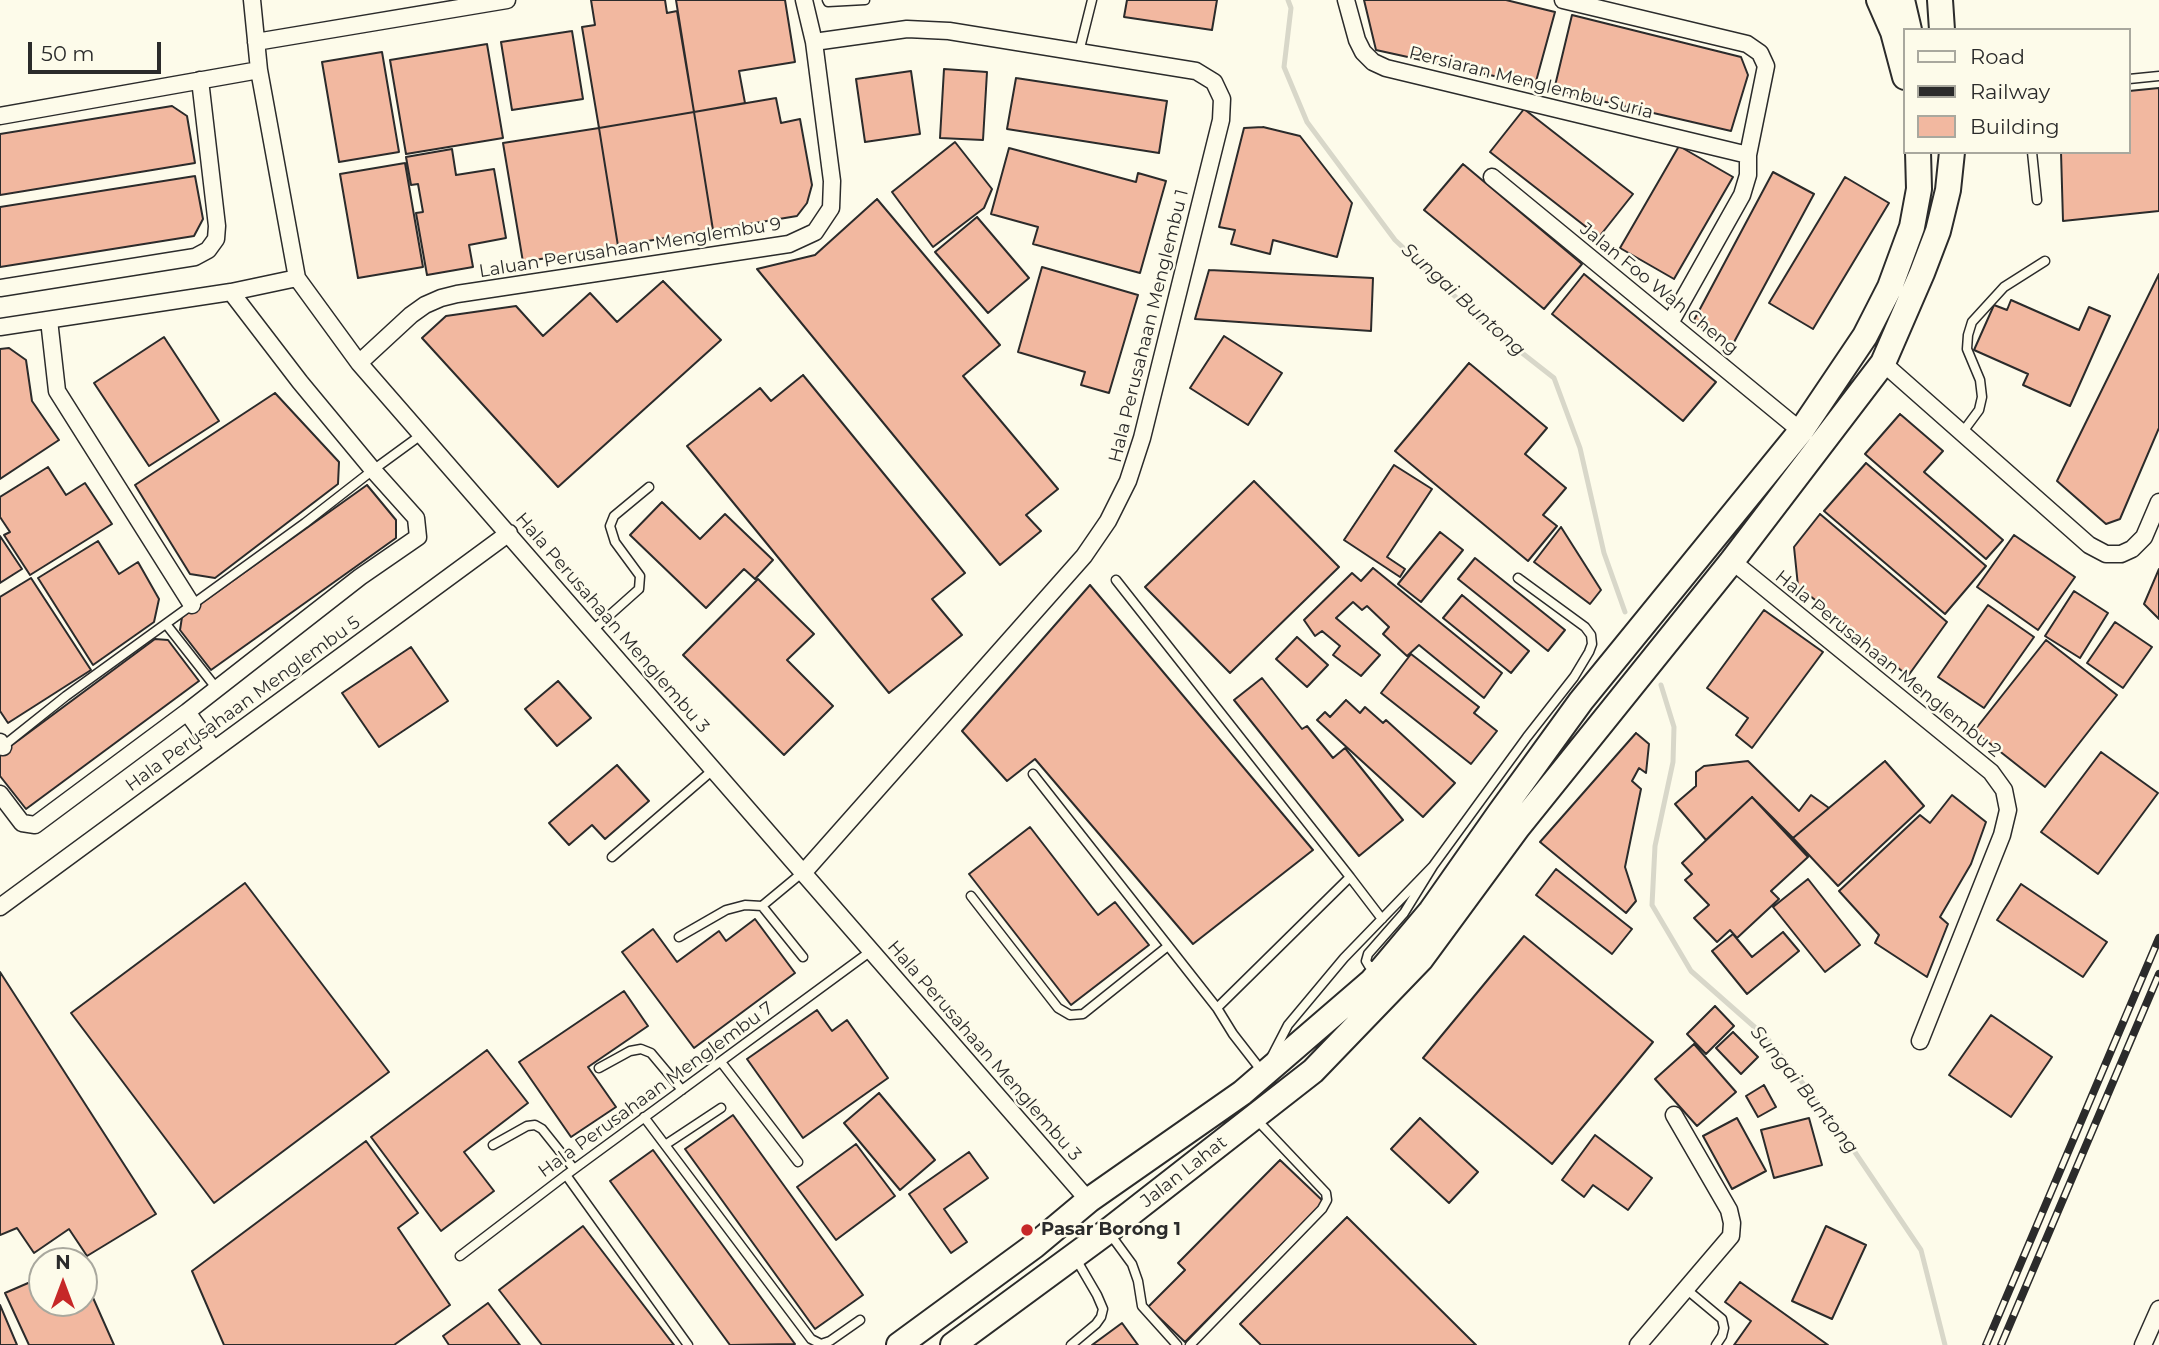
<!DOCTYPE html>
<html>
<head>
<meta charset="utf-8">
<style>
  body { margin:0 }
  #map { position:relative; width:2159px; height:1345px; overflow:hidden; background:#fdfbea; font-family:Montserrat,sans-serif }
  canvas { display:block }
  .legend { position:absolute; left:1903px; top:28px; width:228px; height:126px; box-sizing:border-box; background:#fdfbea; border:2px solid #a9a89e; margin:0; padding:9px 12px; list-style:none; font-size:21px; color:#2b2b2b }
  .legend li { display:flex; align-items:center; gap:14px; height:35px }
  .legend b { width:35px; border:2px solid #a9a89e }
  .north { position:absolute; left:28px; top:1247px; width:70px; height:70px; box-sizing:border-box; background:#fdfbea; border:2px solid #a9a89e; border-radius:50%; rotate:0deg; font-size:19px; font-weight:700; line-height:28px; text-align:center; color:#2b2b2b }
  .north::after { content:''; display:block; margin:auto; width:24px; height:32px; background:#c62828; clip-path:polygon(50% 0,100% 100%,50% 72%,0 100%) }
  .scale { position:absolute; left:28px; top:42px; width:133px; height:32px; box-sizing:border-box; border:4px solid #2b2b2b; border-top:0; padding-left:9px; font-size:21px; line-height:24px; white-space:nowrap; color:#2b2b2b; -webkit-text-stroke:5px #fdfbea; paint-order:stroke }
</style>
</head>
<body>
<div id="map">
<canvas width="2159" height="1345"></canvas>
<ul class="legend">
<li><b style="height:9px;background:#fdfbea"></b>Road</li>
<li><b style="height:9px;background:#2b2b2b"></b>Railway</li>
<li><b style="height:19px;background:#f2b8a0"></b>Building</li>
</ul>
<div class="north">N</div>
<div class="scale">50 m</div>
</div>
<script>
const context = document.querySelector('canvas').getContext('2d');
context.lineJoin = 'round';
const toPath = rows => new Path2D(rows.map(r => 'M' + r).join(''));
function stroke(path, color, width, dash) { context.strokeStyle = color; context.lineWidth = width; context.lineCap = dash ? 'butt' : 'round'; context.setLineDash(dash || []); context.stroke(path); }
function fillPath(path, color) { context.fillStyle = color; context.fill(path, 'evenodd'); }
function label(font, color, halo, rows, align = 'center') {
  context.font = font + ' Montserrat,sans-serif'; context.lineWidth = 5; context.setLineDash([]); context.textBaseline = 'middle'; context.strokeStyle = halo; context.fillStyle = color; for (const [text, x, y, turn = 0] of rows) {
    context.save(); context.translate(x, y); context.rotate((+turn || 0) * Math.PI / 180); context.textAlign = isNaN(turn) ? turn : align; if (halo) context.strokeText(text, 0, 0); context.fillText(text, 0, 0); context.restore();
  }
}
const stream = toPath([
  [1288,0,1291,8,1284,67,1307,122,1395,240,1480,320,1554,378,1580,448,1604,553,1625,612],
  [1661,685,1674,727,1673,762,1655,846,1652,905,1691,971,1767,1038,1842,1133,1921,1250,1945,1345]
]);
const building = toPath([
  [591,0,665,0,667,13,677,11,694,112,599,128,582,27,595,25,591,0],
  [676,0,785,0,795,62,739,71,745,103,694,112,676,0],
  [1127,0,1217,0,1212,30,1124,17,1127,0],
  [1364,0,1506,0,1555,12,1535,85,1376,50,1364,0],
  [1572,15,1741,57,1748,75,1731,131,1554,90,1572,15],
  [572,31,583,99,512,110,501,42,572,31],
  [487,44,503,138,406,154,390,60,487,44],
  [382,52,399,152,339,162,322,62,382,52],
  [944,69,987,72,983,140,940,138,944,69],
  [911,71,920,134,865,142,856,79,911,71],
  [1016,78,1167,101,1159,153,1007,129,1016,78],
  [2159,88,2159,211,2063,221,2061,152,2129,152,2129,91,2159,88],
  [776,98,781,123,800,119,812,185,807,203,797,216,713,230,694,112,776,98],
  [172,106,187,116,195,163,0,195,0,134,172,106],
  [1524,109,1633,194,1599,237,1490,152,1524,109],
  [694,112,713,230,618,246,599,128,694,112],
  [1263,127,1300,136,1352,203,1337,257,1273,240,1270,254,1231,244,1235,230,1219,227,1244,128,1263,127],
  [599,128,618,246,523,262,503,143,599,128],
  [955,142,992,189,984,208,933,247,892,192,955,142],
  [1679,146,1733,177,1674,279,1620,248,1679,146],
  [1009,148,1136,182,1138,173,1166,181,1140,273,1033,244,1038,227,991,214,1009,148],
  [452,149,456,175,494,169,506,238,469,245,473,267,427,275,416,213,423,212,418,184,411,185,406,157,452,149],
  [405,163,423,267,358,278,340,174,405,163],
  [1463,164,1582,264,1544,309,1424,210,1463,164],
  [1773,172,1814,194,1733,344,1693,322,1773,172],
  [195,176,203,219,194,236,0,267,0,207,195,176],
  [1845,177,1889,203,1813,329,1769,303,1845,177],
  [877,199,1000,345,963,376,1058,489,1026,515,1041,531,1000,565,757,269,815,255,877,199],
  [977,217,1029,278,988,313,935,252,977,217],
  [1042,267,1138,295,1109,393,1081,385,1085,372,1018,352,1042,267],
  [1209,270,1373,278,1371,331,1195,319,1209,270],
  [1584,274,1716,382,1683,421,1552,314,1584,274],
  [2159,274,2159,428,2120,519,2106,524,2057,481,2159,274],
  [663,281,721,340,558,487,422,338,446,316,516,306,543,336,590,293,617,322,663,281],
  [2011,300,2079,330,2089,307,2110,316,2070,406,2023,385,2028,374,1974,350,1994,305,2007,310,2011,300],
  [1224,336,1282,373,1248,425,1190,388,1224,336],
  [164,337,219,421,149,466,94,383,164,337],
  [9,348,26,360,32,401,59,440,0,479,0,349,9,348],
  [1469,363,1547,428,1525,454,1566,488,1543,515,1557,526,1528,561,1395,451,1469,363],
  [803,375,965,573,932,599,962,635,889,693,687,446,760,388,771,401,803,375],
  [275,393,339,462,338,484,215,578,190,574,135,485,275,393],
  [1900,414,1943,451,1924,472,2003,540,1986,559,1865,454,1900,414],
  [1866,463,1986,566,1945,614,1824,511,1866,463],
  [1394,465,1432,489,1387,557,1405,569,1400,577,1344,540,1394,465],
  [48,467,66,495,85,483,112,524,30,575,4,535,10,532,0,517,0,497,48,467],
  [1254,481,1339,567,1230,673,1145,587,1254,481],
  [367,485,396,520,396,538,211,670,180,630,182,617,367,485],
  [662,502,700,539,725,514,773,560,755,579,744,569,706,608,630,535,662,502],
  [1820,514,1947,622,1908,676,1798,586,1794,547,1820,514],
  [1561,527,1601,590,1590,604,1534,562,1561,527],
  [1440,532,1463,550,1421,602,1398,584,1440,532],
  [2014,535,2075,577,2038,630,1977,587,2014,535],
  [0,536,22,569,0,583,0,536],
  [98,541,119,574,138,562,159,599,154,622,93,665,38,578,98,541],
  [1475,558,1565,630,1548,651,1458,579,1475,558],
  [1373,568,1502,673,1484,698,1419,645,1407,656,1383,634,1389,627,1367,606,1362,610,1353,602,1336,618,1380,655,1361,676,1333,655,1340,646,1322,631,1315,636,1304,620,1352,573,1361,581,1373,568],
  [2159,569,2159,619,2144,604,2159,569],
  [31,578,91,670,8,723,0,711,0,597,31,578],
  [758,579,814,634,787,660,833,706,784,755,683,655,758,579],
  [1090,585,1313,850,1193,944,1035,759,1007,781,962,731,1090,585],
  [2074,591,2108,613,2080,658,2045,636,2074,591],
  [1462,595,1529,651,1511,673,1443,618,1462,595],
  [1988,605,2034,637,1984,708,1938,677,1988,605],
  [1764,610,1823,652,1752,748,1736,735,1748,718,1707,688,1764,610],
  [2115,622,2152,647,2123,688,2087,663,2115,622],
  [1297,637,1328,665,1307,687,1276,659,1297,637],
  [155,639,168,640,199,681,26,809,0,776,0,754,155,639],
  [2046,640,2117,695,2045,787,1974,731,2046,640],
  [411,647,448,701,379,747,342,693,411,647],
  [1411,654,1479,707,1474,713,1497,731,1471,764,1381,693,1411,654],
  [1262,678,1302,729,1307,726,1333,758,1345,748,1403,820,1359,856,1234,700,1262,678],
  [558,681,591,718,557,746,525,709,558,681],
  [1346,700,1360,713,1365,707,1383,723,1386,720,1455,783,1423,817,1317,720,1325,712,1330,717,1346,700],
  [1636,733,1649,744,1646,773,1639,768,1632,781,1641,789,1625,867,1636,901,1626,913,1540,842,1636,733],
  [2101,752,2158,793,2098,874,2041,832,2101,752],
  [1748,761,1799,811,1811,795,1829,808,1793,838,1752,797,1706,840,1675,804,1696,786,1696,772,1704,766,1748,761],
  [1885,761,1924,806,1838,886,1793,838,1885,761],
  [617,765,649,801,605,839,592,825,569,845,549,823,617,765],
  [1952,795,1986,822,1971,864,1940,917,1948,924,1927,977,1875,943,1879,935,1839,891,1920,815,1930,823,1952,795],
  [1752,797,1808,857,1771,891,1779,899,1737,938,1730,930,1717,942,1694,918,1709,905,1685,880,1692,874,1682,863,1752,797],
  [1030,827,1098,915,1115,902,1149,945,1071,1005,969,874,1030,827],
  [1556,869,1632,929,1612,954,1536,895,1556,869],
  [1808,879,1860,945,1825,972,1773,907,1808,879],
  [245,883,389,1072,214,1203,71,1013,245,883],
  [2021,884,2107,942,2083,977,1997,920,2021,884],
  [755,919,795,973,694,1048,622,952,653,929,677,962,719,931,726,941,755,919],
  [1783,932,1799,951,1747,994,1712,951,1733,934,1752,957,1783,932],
  [1524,936,1653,1042,1552,1164,1423,1058,1524,936],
  [0,972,156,1214,87,1256,69,1229,34,1253,17,1228,0,1235,0,972],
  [624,991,648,1026,588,1067,616,1107,571,1137,519,1062,624,991],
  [1715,1006,1734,1026,1706,1054,1687,1034,1715,1006],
  [817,1010,832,1031,847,1020,888,1078,803,1138,747,1059,817,1010],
  [1991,1015,2052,1057,2011,1117,1949,1075,1991,1015],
  [1733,1032,1758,1057,1741,1074,1716,1048,1733,1032],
  [1694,1044,1736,1092,1697,1126,1655,1079,1694,1044],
  [487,1050,528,1103,464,1152,494,1191,441,1231,371,1137,487,1050],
  [1764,1085,1776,1107,1758,1117,1746,1096,1764,1085],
  [879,1093,935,1160,900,1190,844,1123,879,1093],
  [733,1115,863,1295,815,1329,685,1149,733,1115],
  [1420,1118,1478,1172,1449,1203,1391,1149,1420,1118],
  [1737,1118,1766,1171,1732,1189,1703,1136,1737,1118],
  [1809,1118,1822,1165,1774,1178,1761,1130,1809,1118],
  [1595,1135,1652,1178,1628,1210,1593,1185,1584,1197,1562,1180,1595,1135],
  [366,1141,418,1213,398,1228,450,1305,394,1345,224,1345,192,1271,366,1141],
  [856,1144,895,1196,836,1240,797,1187,856,1144],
  [653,1150,795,1344,730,1345,610,1181,653,1150],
  [969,1152,988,1178,944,1209,967,1242,951,1253,909,1194,969,1152],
  [1280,1160,1324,1202,1185,1342,1148,1307,1185,1270,1178,1263,1280,1160],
  [1347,1217,1476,1345,1261,1345,1240,1324,1347,1217],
  [583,1226,674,1345,542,1345,499,1290,583,1226],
  [1826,1226,1866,1245,1832,1319,1792,1301,1826,1226],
  [42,1277,42,1303,84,1303,84,1293,90,1291,114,1345,29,1345,5,1293,42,1277],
  [1740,1282,1828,1345,1734,1345,1751,1321,1725,1302,1740,1282],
  [488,1303,520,1345,449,1345,443,1336,488,1303],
  [0,1305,17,1345,0,1345,0,1305],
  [1122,1323,1138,1345,1092,1345,1122,1323]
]);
const lane = toPath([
  [827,0,828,2,865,0],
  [1079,52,1092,0],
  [2129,79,2159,76],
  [2032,152,2037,200],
  [1962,433,1979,410,1982,397,1980,380,1967,349,1968,335,1972,322,2004,287,2045,261],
  [1116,580,1350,877],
  [166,624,217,689],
  [593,630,639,589,640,576,615,542,610,526,614,516,649,487],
  [2,747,66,696,305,523,373,470,421,435],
  [1033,774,1217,1008],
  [612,857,714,769],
  [1433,866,1527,737,1574,677,1589,652,1592,644,1591,635,1585,627,1518,578],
  [971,896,1058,1008,1070,1015,1083,1014,1168,946],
  [762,906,803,957],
  [679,937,726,910,745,905,762,906,803,872],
  [1272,1056,1288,1025,1344,958,1433,866,1404,913,1368,954,1366,961,1369,966,1377,966],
  [721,1062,798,1162],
  [599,1068,630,1051,641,1049,651,1053,682,1090],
  [1261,1070,1233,1034,1217,1008,1350,877,1382,919],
  [644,1117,811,1339,821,1344,830,1341,860,1320],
  [493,1145,527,1126,535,1125,542,1129,574,1169],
  [665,1145,721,1108],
  [566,1175,688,1345],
  [1110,1234,1132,1264,1138,1281,1142,1306,1177,1345],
  [460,1256,566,1175,871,951],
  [1686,1289,1722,1319,1724,1328,1722,1336,1716,1345],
  [1071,1345,1096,1324,1101,1317,1103,1309,1097,1295,1076,1259],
  [1190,1345,1322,1209,1327,1200,1326,1193,1256,1119]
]);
const street = toPath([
  [252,0,259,70,297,278,359,363,1089,1201],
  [1346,0,1357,40,1363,52,1373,62,1386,68,1748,155],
  [1563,0,1747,44,1760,53,1766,66,1748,155,1748,175,1742,195,1670,323],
  [256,42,507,0],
  [0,116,259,70],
  [1492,177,1801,431],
  [0,288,195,257,208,250,216,239,217,226,200,80],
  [49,320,57,391,192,605],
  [0,327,231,292,297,278],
  [359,363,411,315,425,305,441,298,457,294,789,244,815,232,831,208,832,181,814,42,804,0],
  [1883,363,2089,545,2106,554,2121,554,2132,549,2144,537,2159,502],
  [1732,561,1991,772,2004,790,2008,810,2002,835,1920,1041],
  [187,712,214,750],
  [0,742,3,747],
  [0,794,22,823,35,825,187,712,360,577,418,537,416,518,373,470,300,382,231,292],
  [804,872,1084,556,1108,521,1128,481,1142,438,1221,120,1222,99,1214,82,1196,71,949,31,907,29,814,42],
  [0,907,509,533],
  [1638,1345,1731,1236,1732,1223,1729,1210,1674,1115],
  [2143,1345,2159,1309]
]);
const primary = toPath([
  [1879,0,1893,32,1905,77],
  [1902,0,1909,30],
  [1940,0,1942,30],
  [899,1345,1034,1246,1089,1200,1242,1093,1372,981,1431,911,1499,814,1581,701,1801,431,1865,336,1890,287,1912,227,1919,189,1918,152],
  [953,1345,1108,1231,1313,1071,1421,959,1518,827,1732,561,1883,363,1922,273,1938,231,1948,190,1952,152]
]);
const rail = toPath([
  [1986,1345,2159,938],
  [2001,1345,2159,974]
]);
const markers = [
  [1027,1230,7,"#c62828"]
];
const streetNames = [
  ["Persiaran Menglembu Suria",1531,83,14],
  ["Laluan Perusahaan Menglembu 9",630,248,-9],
  ["Jalan Foo Wah Cheng",1659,289,39],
  ["Hala Perusahaan Menglembu 1",1149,326,-76],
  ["Hala Perusahaan Menglembu 3",612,623,49],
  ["Hala Perusahaan Menglembu 2",1888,664,39],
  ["Hala Perusahaan Menglembu 5",243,704,-36],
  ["Hala Perusahaan Menglembu 3",984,1051,49],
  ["Hala Perusahaan Menglembu 7",656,1090,-36],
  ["Jalan Lahat",1184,1172,-38]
];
const poiNames = [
  ["Pasar Borong 1",1041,1230]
];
const waterNames = [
  ["Sungai Buntong",1463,300,42],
  ["Sungai Buntong",1804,1090,51]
];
stroke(stream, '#d8d7c9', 5);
fillPath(building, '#f2b8a0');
stroke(building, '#2b2b2b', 2);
stroke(lane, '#2b2b2b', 11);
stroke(street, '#2b2b2b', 19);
stroke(primary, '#2b2b2b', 28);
stroke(lane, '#fdfbea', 8);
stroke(street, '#fdfbea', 16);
stroke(primary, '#fdfbea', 24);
stroke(rail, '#2b2b2b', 8);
stroke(rail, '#fdfbea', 5, [16]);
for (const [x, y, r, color] of markers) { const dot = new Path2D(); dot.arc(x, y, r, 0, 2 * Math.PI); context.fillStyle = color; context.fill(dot); stroke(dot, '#fdfbea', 2.5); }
label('18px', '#2b2b2b', '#fdfbea', streetNames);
label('bold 18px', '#2b2b2b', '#fdfbea', poiNames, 'left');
label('italic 19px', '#2b2b2b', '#fdfbea', waterNames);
</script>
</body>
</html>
